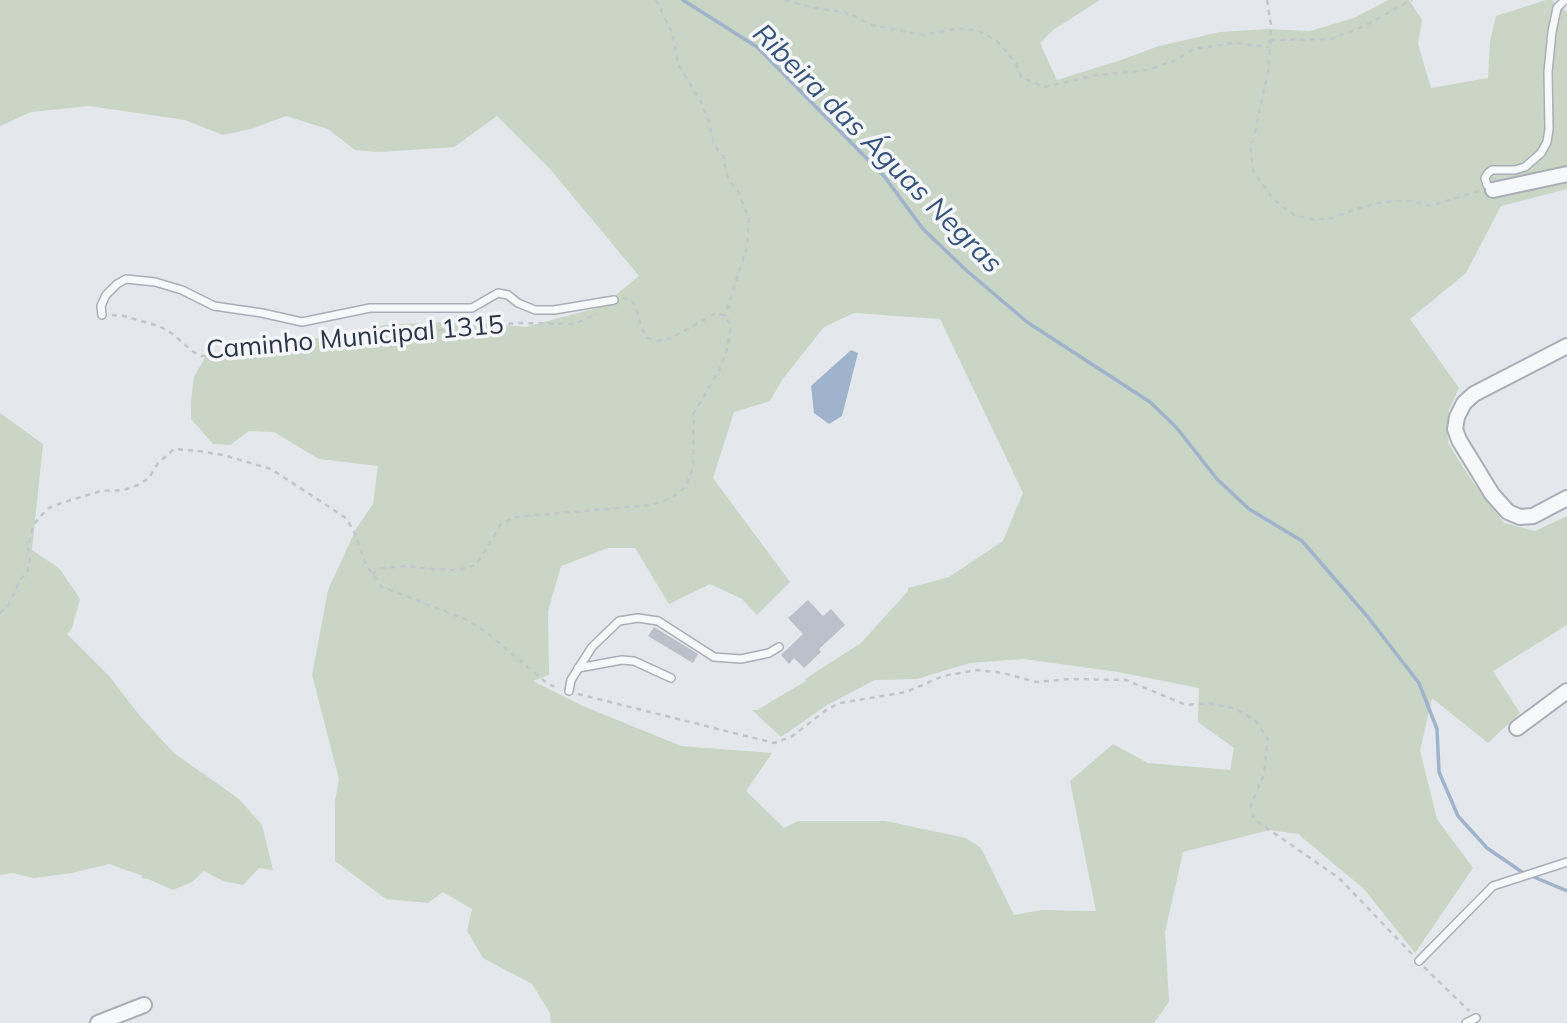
<!DOCTYPE html>
<html>
<head>
<meta charset="utf-8">
<style>
  body { margin:0 }
  canvas { display:block; background:#e4e7ec }
</style>
</head>
<body>
<canvas width="1567" height="1023"></canvas>
<script>
const context = document.querySelector('canvas').getContext('2d');
context.lineJoin = 'round';
function fillPath(path, color) { context.fillStyle = color; context.fill(path, 'evenodd'); }
const toPath = rows => new Path2D(rows.map(r => 'M' + r).join(''));
function stroke(path, color, width, dash) { context.strokeStyle = color; context.lineWidth = width; context.lineCap = dash ? 'butt' : 'round'; context.setLineDash(dash || []); context.stroke(path); }
function label(font, color, halo, rows, align = 'center') {
  context.font = font + ' Mulish,sans-serif'; context.lineWidth = 7; context.setLineDash([]); context.textBaseline = 'middle'; context.strokeStyle = halo; context.fillStyle = color; for (const [text, x, y, turn = 0] of rows) {
    context.save(); context.translate(x, y); context.rotate((+turn || 0) * Math.PI / 180); context.textAlign = isNaN(turn) ? turn : align; if (halo) context.strokeText(text, 0, 0); context.fillText(text, 0, 0); context.restore();
  }
}
const green = toPath([
  [0,0,1100,0,1053,30,1040,43,1057,80,1121,60,1159,46,1220,32,1267,29,1310,31,1354,18,1388,0,1409,0,1422,20,1418,44,1431,88,1488,78,1490,41,1496,16,1546,0,1552,0,1567,12,1567,189,1501,206,1466,273,1410,319,1459,388,1449,410,1447,425,1448,443,1470,478,1504,523,1535,531,1567,516,1567,625,1493,671,1520,713,1488,743,1432,698,1420,751,1437,819,1473,868,1415,953,1364,889,1298,834,1270,830,1183,852,1165,932,1169,1002,1154,1023,551,1023,550,1013,532,984,483,958,467,931,472,909,443,892,428,903,386,899,335,861,335,801,339,779,312,675,328,590,356,529,373,504,378,466,319,459,274,432,249,431,230,445,213,444,191,419,191,401,194,377,207,354,273,344,277,346,384,325,460,321,525,327,601,307,639,276,550,169,497,116,454,147,379,152,355,150,328,129,286,116,251,129,223,135,185,120,89,106,31,112,0,126],
  [854,313,940,319,1023,493,1003,541,949,577,908,588,908,591,861,643,805,679,806,681,757,710,752,710,781,737,827,705,875,680,917,679,970,663,1024,659,1118,672,1199,688,1198,722,1234,748,1230,770,1148,763,1113,744,1070,781,1096,911,1041,910,1014,915,981,848,966,838,885,821,798,821,784,828,746,791,772,753,681,746,583,706,533,681,549,675,548,611,561,566,608,548,635,548,669,604,710,584,742,599,757,615,790,582,713,478,734,412,770,401,782,380,824,327],
  [0,413,43,444,32,550,60,569,80,599,72,628,67,634,110,677,140,716,174,753,239,799,262,825,273,870,259,868,243,885,223,881,204,871,192,882,173,890,148,879,141,878,143,876,109,864,72,873,34,878,12,873,0,875]
]);
const water = toPath([
  [851,350,858,353,842,416,829,424,814,413,811,386]
]);
const stream = toPath([
  [683,0,757,47,884,176,923,229,966,270,1027,322,1150,402,1176,427,1217,479,1249,509,1302,541,1367,616,1419,683,1437,729,1439,772,1458,816,1487,848,1522,872,1567,891]
]);
const building = toPath([
  [808,600,823,616,831,609,845,625,819,649,821,652,804,668,794,658,789,664,781,655,803,634,788,618],
  [654,627,698,654,693,663,648,636]
]);
const path = toPath([
  [656,0,672,33,678,64,700,100,709,122,714,145,723,156,728,179,738,191,749,218,747,247,725,316],
  [785,0,813,8,845,12,872,25,923,35,958,28,979,31,997,41,1016,63,1021,77,1044,87,1098,75,1148,70,1176,60,1193,49,1235,43,1269,47],
  [1267,0,1271,25,1269,67,1251,150,1253,171,1273,199,1294,215,1314,220,1332,218,1372,204,1393,201,1412,201,1430,206,1479,191],
  [1270,40,1331,39,1362,27,1412,0],
  [112,315,124,316,159,326,173,334,192,351,201,356,213,356,371,331,454,330,517,323,574,324,597,314],
  [372,574,382,568,406,566,429,569,459,570,476,565,501,524,516,517,651,505,672,498,686,486,693,468,694,413,719,370,727,350,731,325,725,316,716,313,671,338,658,341,648,338,641,328,636,306,631,300,623,298],
  [0,613,8,606,20,580,27,573,30,560,28,546,34,524,47,509,61,503,101,491,124,490,138,485,149,478,158,463,174,449,198,451,223,455,271,469,331,508,347,519,355,534,366,565,382,587,465,619,486,632,548,684,558,688],
  [578,694,774,743,791,737,829,708,840,703,906,692,943,676,977,670,1003,673,1036,682,1071,679,1126,680,1186,705,1208,703,1234,708,1255,720,1268,739,1264,774,1251,805,1254,819,1339,878,1412,954],
  [1424,967,1469,1011]
]);
const service = toPath([
  [1493,190,1487,185,1485,178,1488,173,1492,170,1515,170,1525,167,1541,153,1547,142,1549,129,1548,72,1552,32,1557,8,1565,0],
  [102,315,101,306,106,295,117,284,126,279,155,282,182,290,214,306,262,313,302,322,370,308,472,308,498,293,508,295,518,303,535,310,554,310,614,300],
  [578,668,622,660,634,661,671,678],
  [569,691,571,680,592,647,619,621,638,618,658,621,714,657,741,659,769,653,779,647],
  [1419,961,1493,886,1567,862],
  [1466,1023,1476,1018]
]);
const minor = toPath([
  [1493,190,1567,174],
  [1567,346,1474,394,1464,403,1457,417,1455,429,1459,440,1492,494,1508,512,1520,517,1533,516,1567,498],
  [1517,728,1567,691],
  [98,1023,144,1005]
]);
const streetNames = [
  ["Caminho Municipal 1315",355,338,-5]
];
const waterNames = [
  ["Ribeira das Águas Negras",877,149,45]
];
fillPath(green, '#c9d6c5');
fillPath(water, '#9fb4cc');
stroke(stream, '#9fb4cc', 3.5);
fillPath(building, '#bbc0ca');
stroke(service, '#a9aeb7', 10);
stroke(minor, '#a9aeb7', 18);
stroke(path, '#c2c5cb', 2.5, [5, 5]);
stroke(service, '#f7f8fa', 7);
stroke(minor, '#f7f8fa', 14);
label('26px', '#2b3445', '#f4f6f9', streetNames);
label('italic 28px', '#34527a', '#f4f6f9', waterNames);
</script>
</body>
</html>
